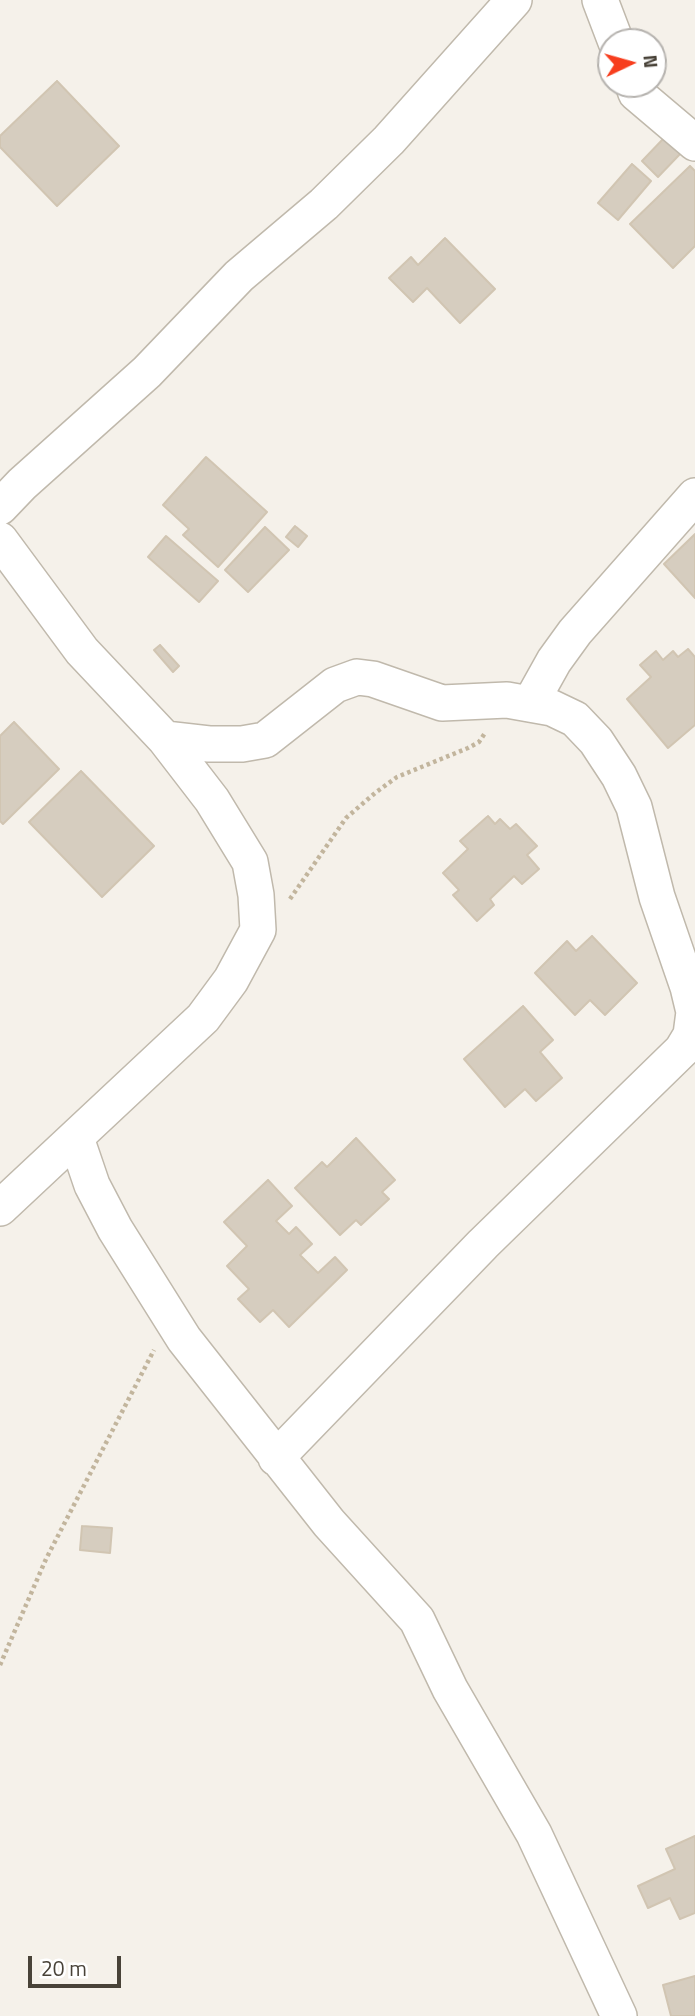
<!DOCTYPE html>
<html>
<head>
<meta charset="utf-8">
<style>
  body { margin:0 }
  #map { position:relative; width:695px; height:2016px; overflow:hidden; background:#f5f1ea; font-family:"Titillium Web",sans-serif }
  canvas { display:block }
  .north { position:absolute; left:597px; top:28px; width:70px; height:70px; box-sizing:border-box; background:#fff; border:2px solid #b6b3af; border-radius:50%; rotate:85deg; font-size:19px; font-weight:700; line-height:28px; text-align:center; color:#484238 }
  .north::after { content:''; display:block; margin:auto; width:24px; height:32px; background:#f73e1e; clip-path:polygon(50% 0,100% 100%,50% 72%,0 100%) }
  .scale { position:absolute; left:28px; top:1956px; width:93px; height:32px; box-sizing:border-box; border:4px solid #484238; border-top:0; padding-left:9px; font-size:21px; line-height:24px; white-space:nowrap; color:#484238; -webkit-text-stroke:5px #fff; paint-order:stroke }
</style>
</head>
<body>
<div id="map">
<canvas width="695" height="2016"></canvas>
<div class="north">N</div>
<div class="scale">20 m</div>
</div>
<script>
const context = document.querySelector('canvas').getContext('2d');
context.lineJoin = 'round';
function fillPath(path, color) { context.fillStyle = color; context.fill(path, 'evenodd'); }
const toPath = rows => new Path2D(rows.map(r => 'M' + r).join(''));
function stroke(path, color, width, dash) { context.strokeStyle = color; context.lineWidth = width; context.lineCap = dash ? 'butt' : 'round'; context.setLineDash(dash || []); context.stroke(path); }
const building = toPath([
  [57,81,119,146,57,206,0,147,0,136,57,81],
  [664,138,681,153,658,177,642,161,664,138],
  [632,164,651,181,618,220,598,203,632,164],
  [690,166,695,171,695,246,673,268,630,224,690,166],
  [445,238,495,289,460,323,427,288,413,302,389,278,411,257,418,265,445,238],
  [206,457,267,512,218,567,183,535,189,529,163,505,206,457],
  [295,526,307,536,298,547,286,537,295,526],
  [265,527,289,550,248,592,225,570,265,527],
  [695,534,695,598,664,564,695,534],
  [166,536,218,581,199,602,148,557,166,536],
  [160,645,179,666,173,672,154,650,160,645],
  [688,649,695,657,695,725,668,748,627,699,651,677,640,665,656,651,663,660,673,651,678,657,688,649],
  [14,722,59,769,3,824,0,821,0,736,14,722],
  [81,771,154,846,102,897,29,822,81,771],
  [488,816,495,824,500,819,510,829,516,824,537,846,527,855,539,869,522,884,514,876,490,899,494,905,477,921,453,895,459,890,443,873,468,849,460,841,488,816],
  [592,936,637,983,605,1015,590,1000,575,1015,535,973,567,941,576,951,592,936],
  [523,1006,553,1040,540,1052,562,1078,536,1101,525,1089,505,1107,464,1059,523,1006],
  [356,1138,395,1180,382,1192,389,1199,361,1225,356,1220,340,1235,295,1188,322,1162,327,1167,356,1138],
  [268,1180,292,1206,276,1221,289,1234,296,1227,312,1244,300,1255,318,1273,335,1257,347,1270,289,1327,273,1310,260,1322,238,1299,249,1289,227,1266,247,1246,224,1222,268,1180],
  [82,1526,112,1528,110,1553,80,1550,82,1526],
  [695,1836,695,1913,680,1919,670,1898,648,1908,638,1886,675,1869,666,1849,695,1836],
  [695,1976,695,2016,671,2016,663,1985,695,1976]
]);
const path = toPath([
  [290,899,346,818,375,793,397,777,468,748,479,742,485,733],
  [0,1665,46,1559,154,1350]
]);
const street = toPath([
  [600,0,616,42],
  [633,84,636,93,695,143],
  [0,507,22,484,147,372,239,276,324,204,389,140,514,0],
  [0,540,82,651,165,739,212,800,250,862,256,895,258,930,231,980,203,1018,0,1208],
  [530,704,554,661,575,632,695,496],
  [165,739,209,744,242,744,265,740,335,685,357,677,373,679,442,703,507,700,552,708,575,719,596,741,619,776,634,807,657,897,688,987,694,1012,691,1035,682,1050,483,1244,276,1458],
  [76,1138,92,1185,115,1229,184,1339,329,1523,417,1620,450,1689,534,1834,619,2016]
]);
fillPath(building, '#d6cdbf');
stroke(building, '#d1c5b2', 2);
stroke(street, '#c0b9ac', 38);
stroke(path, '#c2b59d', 4.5, [3.5, 3.5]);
stroke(street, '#fff', 35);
</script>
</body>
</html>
